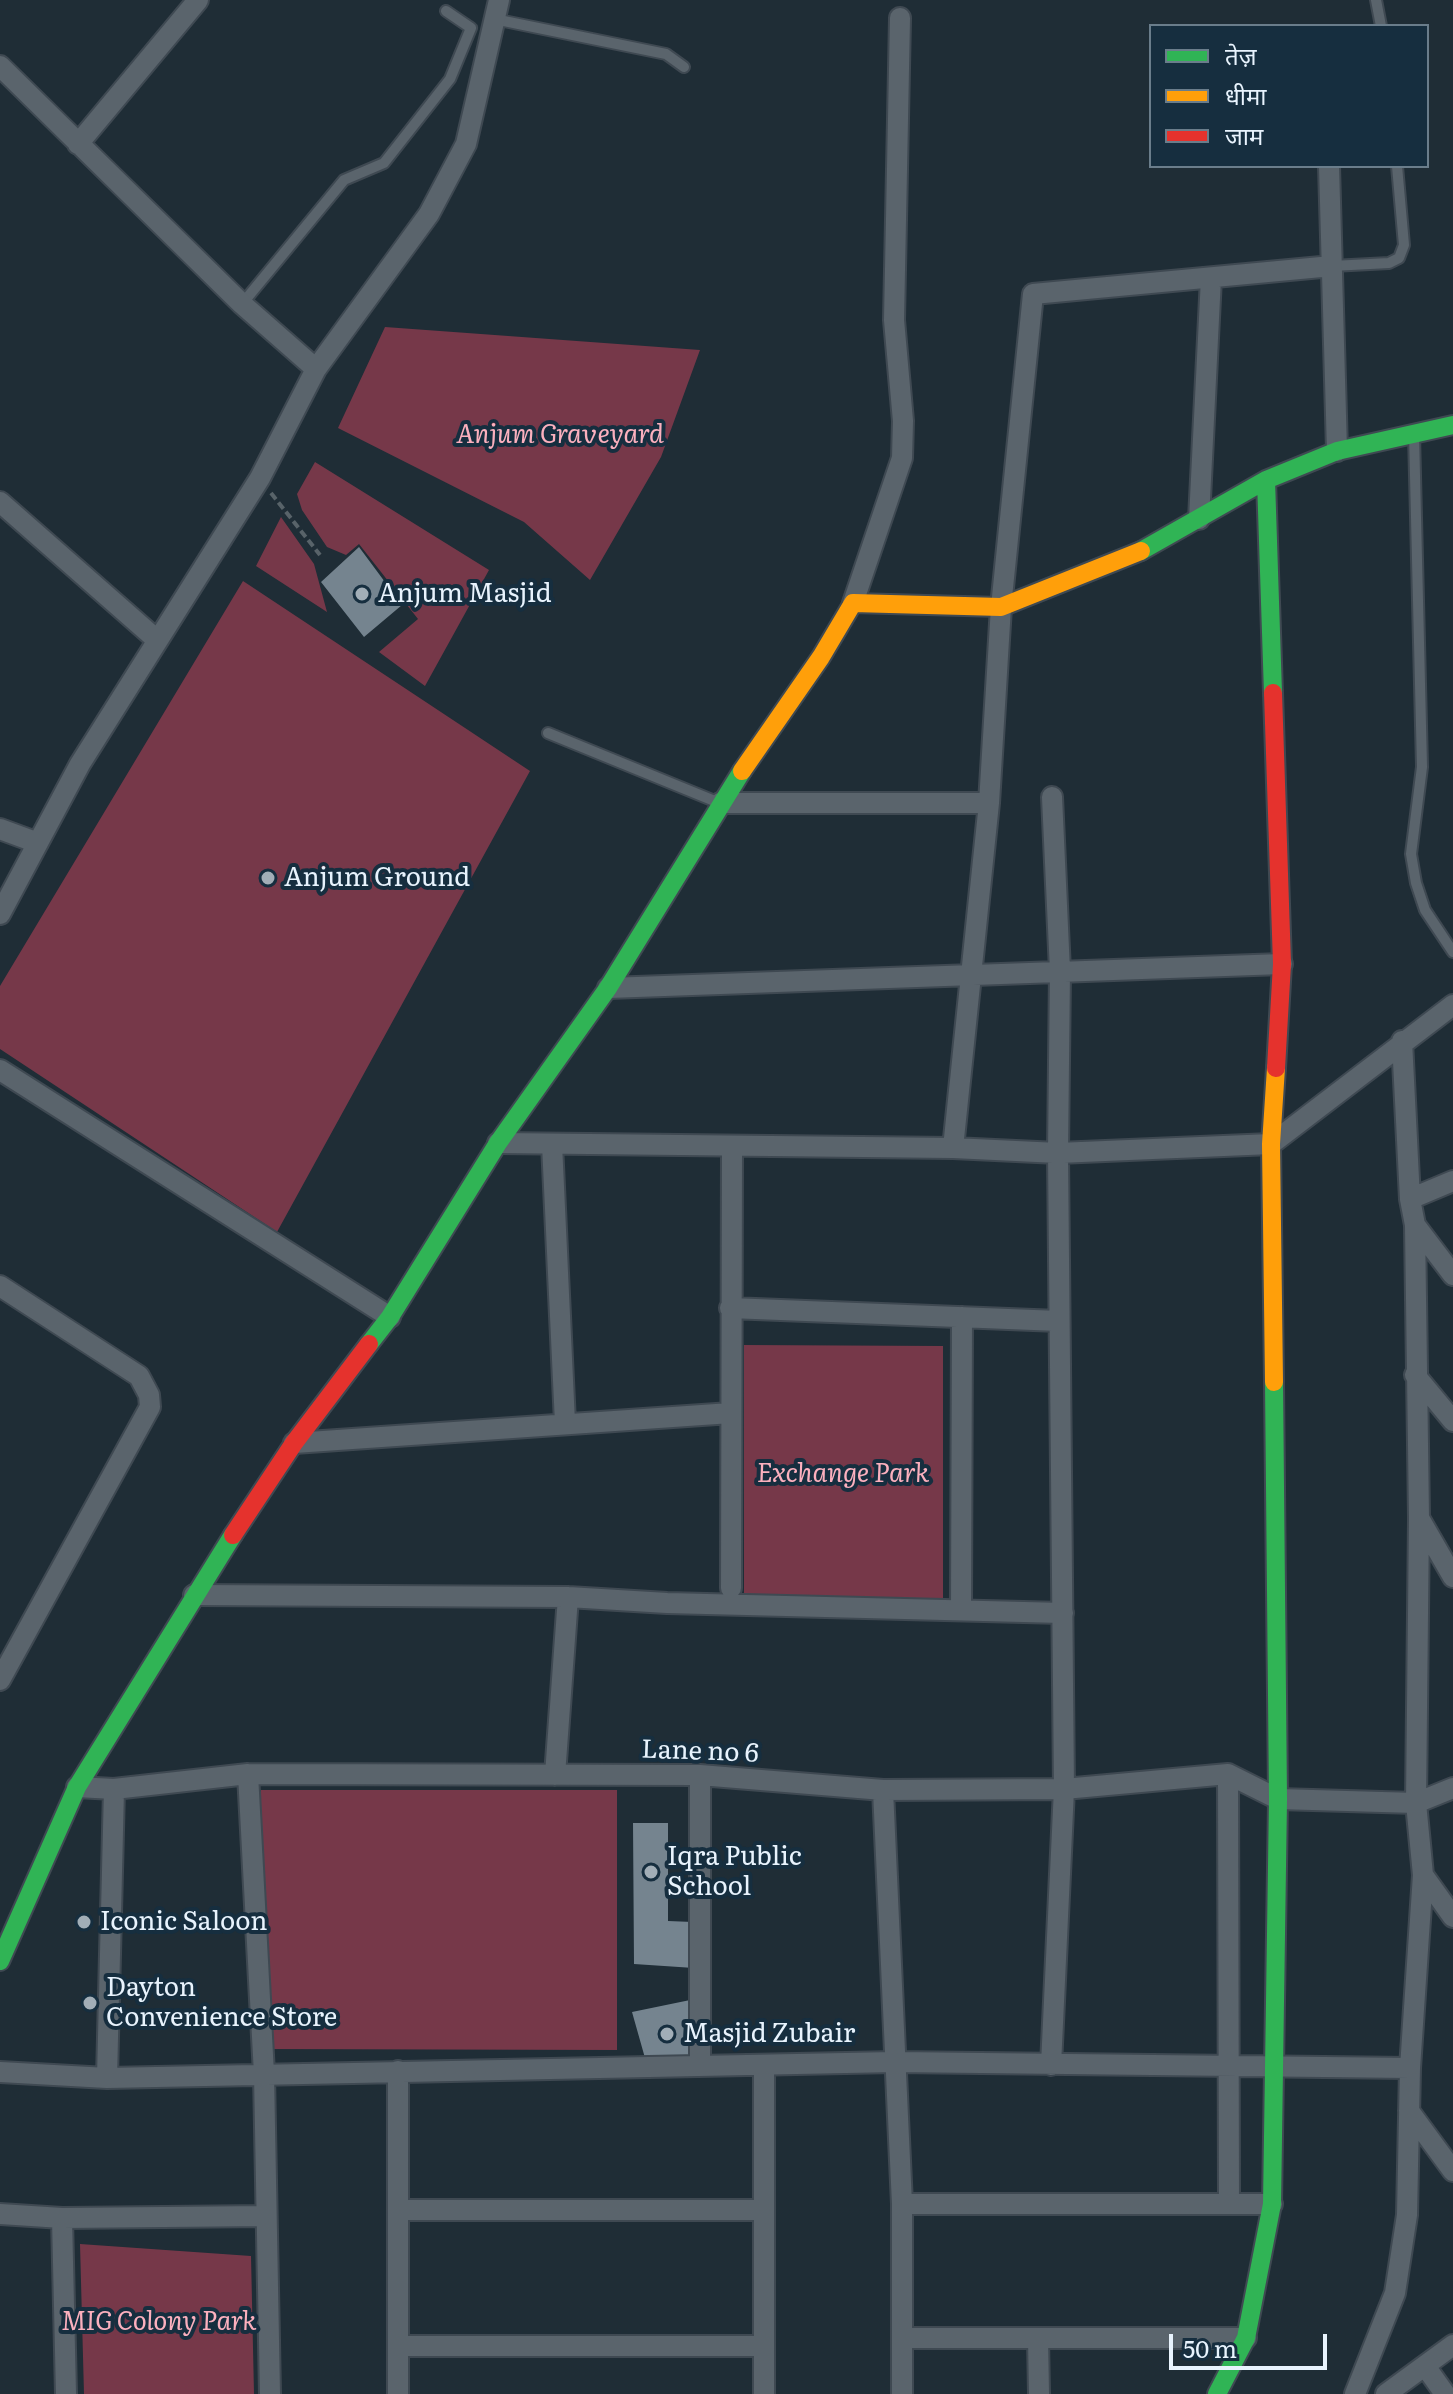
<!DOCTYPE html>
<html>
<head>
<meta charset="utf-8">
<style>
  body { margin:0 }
  #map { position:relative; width:1453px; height:2394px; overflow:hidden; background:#1f2d36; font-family:Literata,"Noto Sans Devanagari",serif }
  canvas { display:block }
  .legend { position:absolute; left:1149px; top:24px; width:280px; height:144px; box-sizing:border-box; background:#162e3f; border:2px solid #6a7d8b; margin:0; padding:10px 14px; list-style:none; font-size:24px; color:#e8f3fd }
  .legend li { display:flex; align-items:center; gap:16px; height:40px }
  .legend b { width:40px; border:2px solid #6a7d8b }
  .scale { position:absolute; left:1169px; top:2334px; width:158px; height:36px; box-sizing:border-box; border:4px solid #e8f3fd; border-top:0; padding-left:10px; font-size:24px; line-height:28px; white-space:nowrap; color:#e8f3fd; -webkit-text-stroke:6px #162e3f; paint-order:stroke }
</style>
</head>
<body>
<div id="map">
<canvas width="1453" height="2394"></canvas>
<ul class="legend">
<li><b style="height:10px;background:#30b455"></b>तेज़</li>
<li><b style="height:10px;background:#ff9f0a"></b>धीमा</li>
<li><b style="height:10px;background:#e5322d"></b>जाम</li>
</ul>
<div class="scale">50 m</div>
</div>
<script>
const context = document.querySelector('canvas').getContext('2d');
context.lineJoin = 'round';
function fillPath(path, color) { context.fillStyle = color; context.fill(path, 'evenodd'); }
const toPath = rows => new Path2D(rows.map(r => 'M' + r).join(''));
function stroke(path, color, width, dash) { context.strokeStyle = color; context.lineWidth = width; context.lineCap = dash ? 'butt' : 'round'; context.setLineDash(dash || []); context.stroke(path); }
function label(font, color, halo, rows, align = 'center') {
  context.font = font + ' Literata,serif'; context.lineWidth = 8; context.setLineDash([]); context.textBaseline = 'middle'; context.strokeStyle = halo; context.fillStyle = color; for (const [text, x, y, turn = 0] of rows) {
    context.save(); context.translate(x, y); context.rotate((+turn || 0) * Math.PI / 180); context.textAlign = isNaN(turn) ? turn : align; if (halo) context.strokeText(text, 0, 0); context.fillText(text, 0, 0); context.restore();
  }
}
const green = toPath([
  [385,327,700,350,661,457,590,580,524,522,338,428],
  [315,462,489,570,425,686,379,652,418,619,359,544,346,555,327,547,302,510,297,494],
  [281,517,314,564,327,612,256,566],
  [243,581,530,771,277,1232,0,1049,0,986],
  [744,1345,943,1346,943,1603,744,1603],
  [261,1790,617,1790,617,2050,261,2049],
  [80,2244,251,2256,254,2394,84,2394]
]);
const building = toPath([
  [359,547,402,605,364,637,321,582],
  [633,1823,668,1823,668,1921,693,1922,694,1968,634,1964],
  [695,1999,695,2056,645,2058,632,2012]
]);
const path = toPath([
  [271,493,320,555]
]);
const lane = toPath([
  [1376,0,1381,26],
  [494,19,666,54,684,67],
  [1332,266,1389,263,1399,258,1404,245,1397,166],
  [242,304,344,180,384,163,450,79,471,28,446,11],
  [1414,434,1422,767,1411,854,1416,883,1425,910,1453,952],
  [548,733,717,802]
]);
const street = toPath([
  [0,66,242,304,316,369,260,478,80,764,0,914],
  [78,144,198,0],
  [1329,166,1337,451],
  [316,369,429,214,466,144,499,0],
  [0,502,157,640],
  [1199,519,1211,278],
  [853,603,902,458,903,421,894,320,900,18],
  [720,803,989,803],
  [0,829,38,843],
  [608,988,1282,964],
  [0,1070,390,1317],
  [498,1143,953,1148,1058,1153,1271,1144,1453,1005],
  [552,1144,565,1423],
  [953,1148,989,803,1001,607,1033,294,1332,266],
  [1410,1199,1453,1181],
  [1415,1225,1453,1275],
  [0,1286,139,1376,149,1395,150,1407,0,1680],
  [730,1308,1059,1321],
  [1415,1375,1453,1421],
  [294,1443,731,1413],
  [1419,1518,1453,1577],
  [731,1588,732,1148],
  [194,1595,568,1597,667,1603,1063,1613],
  [961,1610,962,1317],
  [248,1774,264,2074,270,2394],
  [1228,1774,1229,2204],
  [555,1775,568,1597],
  [700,1775,700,2065],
  [77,1787,114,1789,248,1774,700,1775,883,1790,1064,1789,1228,1774,1278,1799,1416,1803,1453,1788],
  [883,1790,902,2204,902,2394],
  [1423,1875,1453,1917],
  [764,2065,764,2394],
  [1051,2065,1064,1789,1058,1153,1060,971,1052,797],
  [0,2072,107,2078,895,2062,1410,2068],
  [107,2078,114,1789],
  [1409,2111,1453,2171],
  [902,2204,1272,2204],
  [398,2210,764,2210],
  [0,2214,62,2218,265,2216],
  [62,2218,66,2394],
  [902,2338,1246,2338],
  [1038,2338,1039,2394],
  [398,2346,764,2346],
  [1425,2366,1445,2394],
  [398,2394,398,2071],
  [1355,2394,1395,2293,1407,2215,1410,2068,1423,1875,1416,1803,1419,1518,1415,1225,1410,1199,1402,1041],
  [1386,2394,1453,2345]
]);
const fast = toPath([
  [1266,480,1273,693],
  [1141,551,1266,480,1337,451,1453,425],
  [369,1344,390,1317,498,1143,608,988,742,771],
  [0,1961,77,1787,233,1535],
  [1217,2394,1246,2338,1272,2204,1278,1799,1274,1382]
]);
const slow = toPath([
  [742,771,821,657,853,603,1001,607,1141,551],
  [1274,1382,1271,1144,1276,1068]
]);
const jam = toPath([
  [1273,693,1282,964,1276,1068],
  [233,1535,294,1443,369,1344]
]);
const markers = [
  [362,594,8,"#a2aeb7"],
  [268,878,8,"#a2aeb7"],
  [651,1872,8,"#a2aeb7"],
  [84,1922,8,"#a2aeb7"],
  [90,2003,8,"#a2aeb7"],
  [667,2034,8,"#a2aeb7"]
];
const parkNames = [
  ["Anjum Graveyard",560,435],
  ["Exchange Park",843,1474],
  ["MIG Colony Park",159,2322]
];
const poiNames = [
  ["Anjum Masjid",378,594],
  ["Anjum Ground",284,878],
  ["Iqra Public",667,1857],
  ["School",667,1887],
  ["Iconic Saloon",100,1922],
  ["Dayton",106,1988],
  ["Convenience Store",106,2018],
  ["Masjid Zubair",683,2034]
];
const streetNames = [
  ["Lane no 6",700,1752,2]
];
fillPath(green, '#763849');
fillPath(building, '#75848f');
stroke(lane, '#3f4952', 14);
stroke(street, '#3f4952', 24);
stroke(fast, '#3f4952', 22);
stroke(slow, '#3f4952', 22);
stroke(jam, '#3f4952', 22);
stroke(path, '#586369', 4, [8, 4]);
stroke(lane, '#5a646c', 10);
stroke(street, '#5a646c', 20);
stroke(fast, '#30b455', 18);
stroke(slow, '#ff9f0a', 18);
stroke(jam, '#e5322d', 18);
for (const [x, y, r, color] of markers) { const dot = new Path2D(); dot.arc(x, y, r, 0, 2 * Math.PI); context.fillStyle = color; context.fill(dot); stroke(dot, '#162e3f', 3); }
label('italic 26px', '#fbb0be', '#162e3f', parkNames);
label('26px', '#e8f3fd', '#162e3f', poiNames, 'left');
label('26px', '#e8f3fd', '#162e3f', streetNames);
</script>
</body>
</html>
